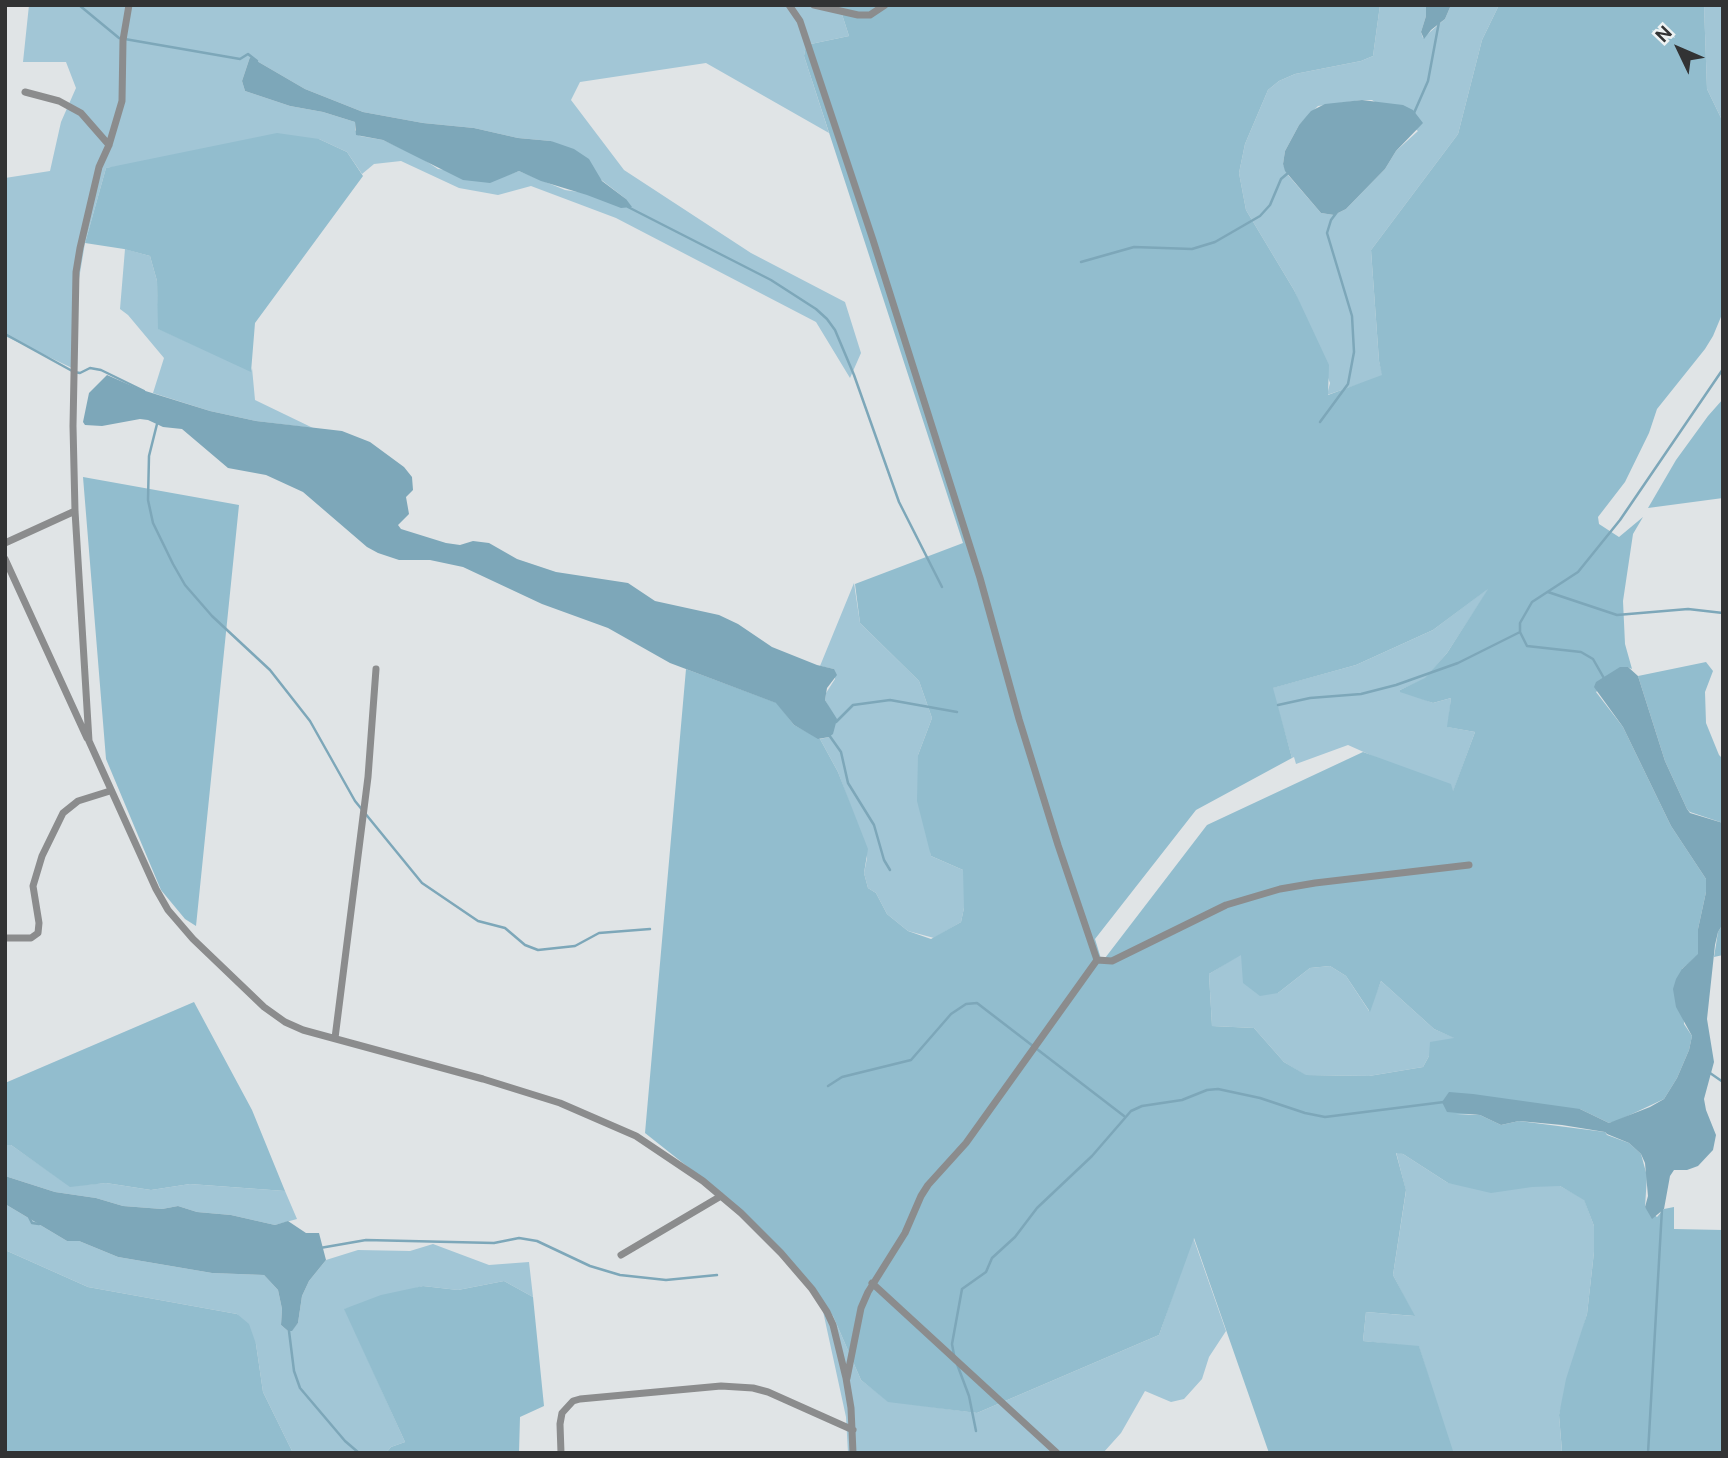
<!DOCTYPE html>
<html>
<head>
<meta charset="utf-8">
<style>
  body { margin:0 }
  #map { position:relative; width:1728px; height:1458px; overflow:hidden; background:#e0e4e6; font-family:"DM Sans",sans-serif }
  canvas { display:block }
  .frame { position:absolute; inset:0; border:7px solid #323334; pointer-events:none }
  .north { position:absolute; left:1644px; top:14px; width:70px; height:70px; -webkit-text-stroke:5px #edf2f3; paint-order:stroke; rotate:314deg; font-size:19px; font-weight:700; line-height:28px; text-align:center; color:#323334 }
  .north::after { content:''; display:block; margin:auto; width:24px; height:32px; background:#323334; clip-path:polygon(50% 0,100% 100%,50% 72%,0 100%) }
</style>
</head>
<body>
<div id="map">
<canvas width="1728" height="1458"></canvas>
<div class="frame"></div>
<div class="north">N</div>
</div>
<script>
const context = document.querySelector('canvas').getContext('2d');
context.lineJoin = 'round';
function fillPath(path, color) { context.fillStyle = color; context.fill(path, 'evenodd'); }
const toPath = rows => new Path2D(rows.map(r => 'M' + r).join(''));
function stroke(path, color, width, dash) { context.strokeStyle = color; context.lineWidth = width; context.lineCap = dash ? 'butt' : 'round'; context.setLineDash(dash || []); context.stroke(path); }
const green = toPath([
  [29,5,839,5,849,36,806,45,804,56,829,133,706,63,580,82,571,100,624,170,751,253,845,302,861,353,850,378,816,322,616,218,531,186,498,195,459,188,401,161,374,164,362,174,347,152,319,139,106,168,85,243,74,309,72,368,5,336,5,178,50,171,61,122,76,88,66,62,23,62],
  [250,57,305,89,363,112,423,123,474,128,518,138,551,141,626,199,565,190,519,171,502,177,438,169,420,157,383,140,360,136,355,130,355,122,323,112,290,106,245,91,242,81],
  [1380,5,1426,5,1426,16,1421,32,1423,38,1445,19,1451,5,1499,5,1482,40,1458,134,1371,250,1379,361,1383,376,1327,395,1330,383,1294,290,1246,210,1239,173,1245,144,1268,90,1279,81,1295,74,1361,61,1373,56],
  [1362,100,1372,100,1418,131,1396,151,1385,169,1346,209,1334,215,1321,213,1288,175,1283,164,1285,151,1299,125,1318,106],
  [1704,5,1723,5,1723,176,1722,120,1707,89],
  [125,249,150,256,157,281,159,329,251,371,252,368,255,400,313,428,256,421,210,411,153,393,164,358,128,315,120,309],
  [854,583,860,623,919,681,932,718,918,755,931,856,963,870,965,874,964,908,961,922,934,938,908,931,887,914,876,893,868,888,864,873,867,858,860,832,838,772,820,739,829,737,831,711,825,700,826,693,835,679,834,669,820,666],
  [1490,587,1447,653,1425,679,1400,690,1433,703,1451,698,1448,727,1475,732,1453,792,1348,745,1296,764,1294,757,1292,758,1272,688,1356,665,1433,630],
  [1241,954,1278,993,1310,968,1330,966,1346,976,1369,1011,1381,981,1434,1029,1455,1038,1429,1056,1423,1067,1369,1076,1305,1075,1284,1062,1254,1028,1212,1026,1209,974],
  [5,1145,11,1145,70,1186,106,1183,151,1190,190,1184,285,1191,297,1219,275,1225,231,1215,197,1212,178,1206,162,1209,123,1206,96,1198,55,1192,5,1176],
  [1396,1152,1403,1154,1448,1183,1560,1186,1584,1199,1594,1226,1594,1252,1587,1314,1559,1415,1562,1452,1452,1453,1419,1347,1363,1341,1366,1312,1414,1316,1393,1275,1406,1191],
  [5,1204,67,1241,79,1241,118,1257,212,1273,264,1275,278,1290,282,1309,281,1325,288,1331,292,1330,298,1323,302,1296,309,1281,326,1260,358,1250,410,1251,433,1244,489,1265,529,1262,533,1297,504,1281,458,1290,423,1286,345,1309,405,1442,391,1447,386,1453,293,1453,263,1392,256,1344,237,1314,88,1287,5,1250],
  [1193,1237,1226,1331,1209,1357,1202,1379,1184,1399,1171,1402,1145,1391,1121,1433,1103,1453,848,1453,846,1417,821,1302,833,1316,861,1380,888,1401,977,1413,1159,1335]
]);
const forest = toPath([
  [839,5,1380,5,1373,56,1361,61,1295,74,1279,81,1268,90,1245,144,1239,173,1246,210,1294,290,1329,365,1328,395,1382,375,1379,361,1371,250,1458,134,1482,40,1499,5,1704,5,1707,89,1722,120,1723,312,1713,336,1705,349,1657,409,1649,433,1625,482,1598,517,1599,524,1619,537,1643,517,1633,534,1623,601,1625,644,1632,669,1627,667,1596,692,1623,727,1671,826,1706,879,1706,892,1698,929,1698,955,1682,969,1684,1024,1692,1036,1689,1050,1677,1078,1664,1099,1617,1121,1609,1123,1580,1109,1456,1115,1480,1115,1501,1125,1519,1121,1605,1132,1607,1135,1629,1143,1641,1154,1647,1176,1645,1207,1657,1217,1664,1209,1674,1207,1674,1229,1723,1230,1723,1453,1555,1453,1562,1451,1559,1415,1566,1379,1587,1314,1594,1252,1594,1226,1584,1200,1560,1186,1532,1187,1491,1193,1448,1183,1403,1154,1396,1153,1406,1190,1393,1275,1415,1316,1366,1312,1363,1341,1419,1346,1453,1451,1269,1453,1194,1238,1159,1335,977,1413,888,1402,861,1380,833,1316,821,1302,819,1294,722,1194,645,1133,686,669,777,703,794,725,820,739,838,772,868,849,864,873,868,888,876,893,887,914,908,931,931,939,961,922,964,908,963,870,931,856,917,801,918,755,932,718,919,681,860,623,855,584,963,543,804,56,806,45,849,36],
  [1488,589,1447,653,1425,678,1400,690,1400,692,1433,703,1451,698,1447,727,1475,732,1453,791,1451,784,1363,752,1207,825,1102,962,1095,939,1196,810,1292,758,1273,688,1356,665,1433,630],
  [1241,955,1243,983,1260,996,1278,993,1310,968,1330,966,1346,976,1370,1012,1381,981,1434,1029,1454,1038,1430,1042,1429,1056,1423,1067,1369,1076,1306,1075,1284,1062,1254,1028,1212,1026,1209,974],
  [277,133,319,139,347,152,363,176,255,323,251,372,158,329,157,281,150,256,124,249,85,243,106,168],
  [1723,399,1723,498,1648,508,1676,460,1708,416],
  [83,477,239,505,196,926,185,919,161,890,106,759],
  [1706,662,1713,671,1705,692,1706,723,1719,755,1723,759,1723,823,1690,812,1687,809,1665,761,1638,676],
  [1723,924,1723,955,1714,957,1718,932],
  [194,1002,252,1110,285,1191,190,1184,151,1190,106,1183,70,1187,11,1145,5,1145,5,1083],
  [5,1250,88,1287,237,1314,249,1324,256,1344,263,1392,293,1453,5,1453],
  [504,1281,533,1297,544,1406,520,1417,519,1453,386,1453,391,1447,405,1442,344,1309,381,1295,423,1286,458,1290]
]);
const water = toPath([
  [1426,5,1451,5,1445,19,1431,30,1424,39,1421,32,1426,16],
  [250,57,305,89,363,112,423,123,474,128,518,138,551,141,574,149,589,159,602,181,626,199,632,207,621,208,587,195,541,181,519,171,490,183,463,180,383,140,356,135,355,122,323,112,290,106,245,91,242,81],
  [1362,100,1403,105,1413,110,1423,123,1396,151,1385,169,1346,209,1334,215,1321,213,1285,171,1283,164,1285,151,1299,125,1311,111,1325,104],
  [107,375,139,389,210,411,256,421,342,431,370,442,404,467,412,477,413,490,406,497,409,514,398,525,401,529,446,543,460,545,473,541,489,543,517,559,556,572,628,583,655,601,719,615,738,624,772,647,817,665,834,669,837,675,827,688,825,700,837,719,833,734,829,737,818,739,794,725,776,703,670,663,608,628,542,604,463,567,430,560,399,560,378,553,367,547,303,492,266,475,228,468,182,429,163,427,148,420,140,419,102,426,85,425,83,422,89,393],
  [1620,667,1628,667,1638,676,1665,761,1687,809,1690,813,1723,823,1723,924,1718,932,1715,945,1707,1019,1714,1062,1704,1099,1706,1110,1716,1135,1713,1150,1698,1166,1687,1170,1674,1170,1670,1176,1664,1209,1652,1219,1645,1207,1648,1196,1645,1163,1641,1154,1629,1143,1607,1134,1605,1132,1562,1125,1519,1121,1501,1125,1480,1115,1447,1112,1442,1102,1449,1092,1473,1094,1580,1109,1609,1123,1650,1107,1664,1099,1677,1078,1689,1050,1692,1036,1676,1007,1673,989,1676,979,1682,969,1698,954,1698,929,1706,892,1706,879,1671,826,1623,727,1594,687,1596,682],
  [5,1176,55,1192,96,1198,123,1206,162,1209,178,1206,197,1212,231,1215,275,1225,288,1221,306,1233,319,1233,326,1260,309,1281,302,1296,298,1323,292,1331,288,1331,281,1325,282,1309,278,1290,264,1275,212,1273,118,1257,79,1241,67,1241,5,1204]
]);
const stream = toPath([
  [79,5,119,38,240,59,248,54,257,61],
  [1723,18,1723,62],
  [1414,113,1428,81,1439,22],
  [628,207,771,280,816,309,827,319,835,330,854,375,899,502,942,587],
  [1081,262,1134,247,1192,249,1215,242,1260,216,1270,205,1281,179,1288,173],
  [5,334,74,372,80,373,90,368,101,370,144,391],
  [1320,422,1348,384,1354,352,1352,316,1327,233,1331,220,1337,212],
  [157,424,149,456,148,500,153,523,173,564,185,585,212,616,270,670,310,721,355,801,422,883,478,921,505,928,525,945,538,950,575,946,599,933,650,929],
  [1548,592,1617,615,1688,609,1723,613],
  [1605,680,1593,659,1581,652,1527,646,1520,632,1520,623,1532,602,1578,572,1620,520,1723,369],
  [1278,705,1310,698,1361,694,1396,685,1458,663,1520,632],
  [836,722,853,705,890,700,957,712],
  [829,735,841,752,848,783,874,825,884,860,890,870],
  [1710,1073,1723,1082],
  [828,1086,842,1077,911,1060,951,1014,966,1004,977,1003,1124,1116],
  [29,1217,32,1223,39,1224],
  [320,1248,366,1240,494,1243,519,1238,537,1241,590,1266,620,1275,666,1280,717,1275],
  [289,1331,294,1371,300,1388,345,1441,359,1453],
  [954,1355,952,1344,962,1289,986,1272,992,1258,1015,1237,1037,1208,1092,1156,1131,1111,1142,1106,1182,1100,1207,1090,1218,1089,1260,1098,1305,1113,1325,1117,1444,1102],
  [957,1364,969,1396,976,1431],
  [1648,1453,1662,1209]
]);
const street = toPath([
  [129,5,123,40,122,101,109,145,99,167,80,248,76,272,73,426,75,511,89,741,156,889,168,910,193,939,264,1007,285,1022,303,1030,483,1079,560,1103,636,1136,703,1181,741,1213,781,1253,812,1289,827,1312,833,1325,846,1378,851,1408,853,1453],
  [789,5,800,21,873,240,980,578,1019,719,1058,845,1097,960,1112,961,1226,905,1280,889,1315,883,1469,865],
  [814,5,858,15,870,15,885,5],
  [25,92,59,101,81,113,109,145],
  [5,543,75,511],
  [5,559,87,738],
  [5,938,31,938,38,933,39,923,33,886,42,856,63,813,78,801,110,791],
  [335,1038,368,777,376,669],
  [621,1255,721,1196],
  [872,1283,1057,1453],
  [847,1378,861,1308,868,1292,905,1233,921,1196,928,1185,966,1143,1097,960],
  [561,1453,560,1424,562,1413,573,1401,580,1399,721,1386,753,1388,768,1392,853,1430]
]);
fillPath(green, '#a2c6d6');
fillPath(forest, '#92bdce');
fillPath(water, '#7da7b9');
stroke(stream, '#7da7b9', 2.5);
stroke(street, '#8b8c8d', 7);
</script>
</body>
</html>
